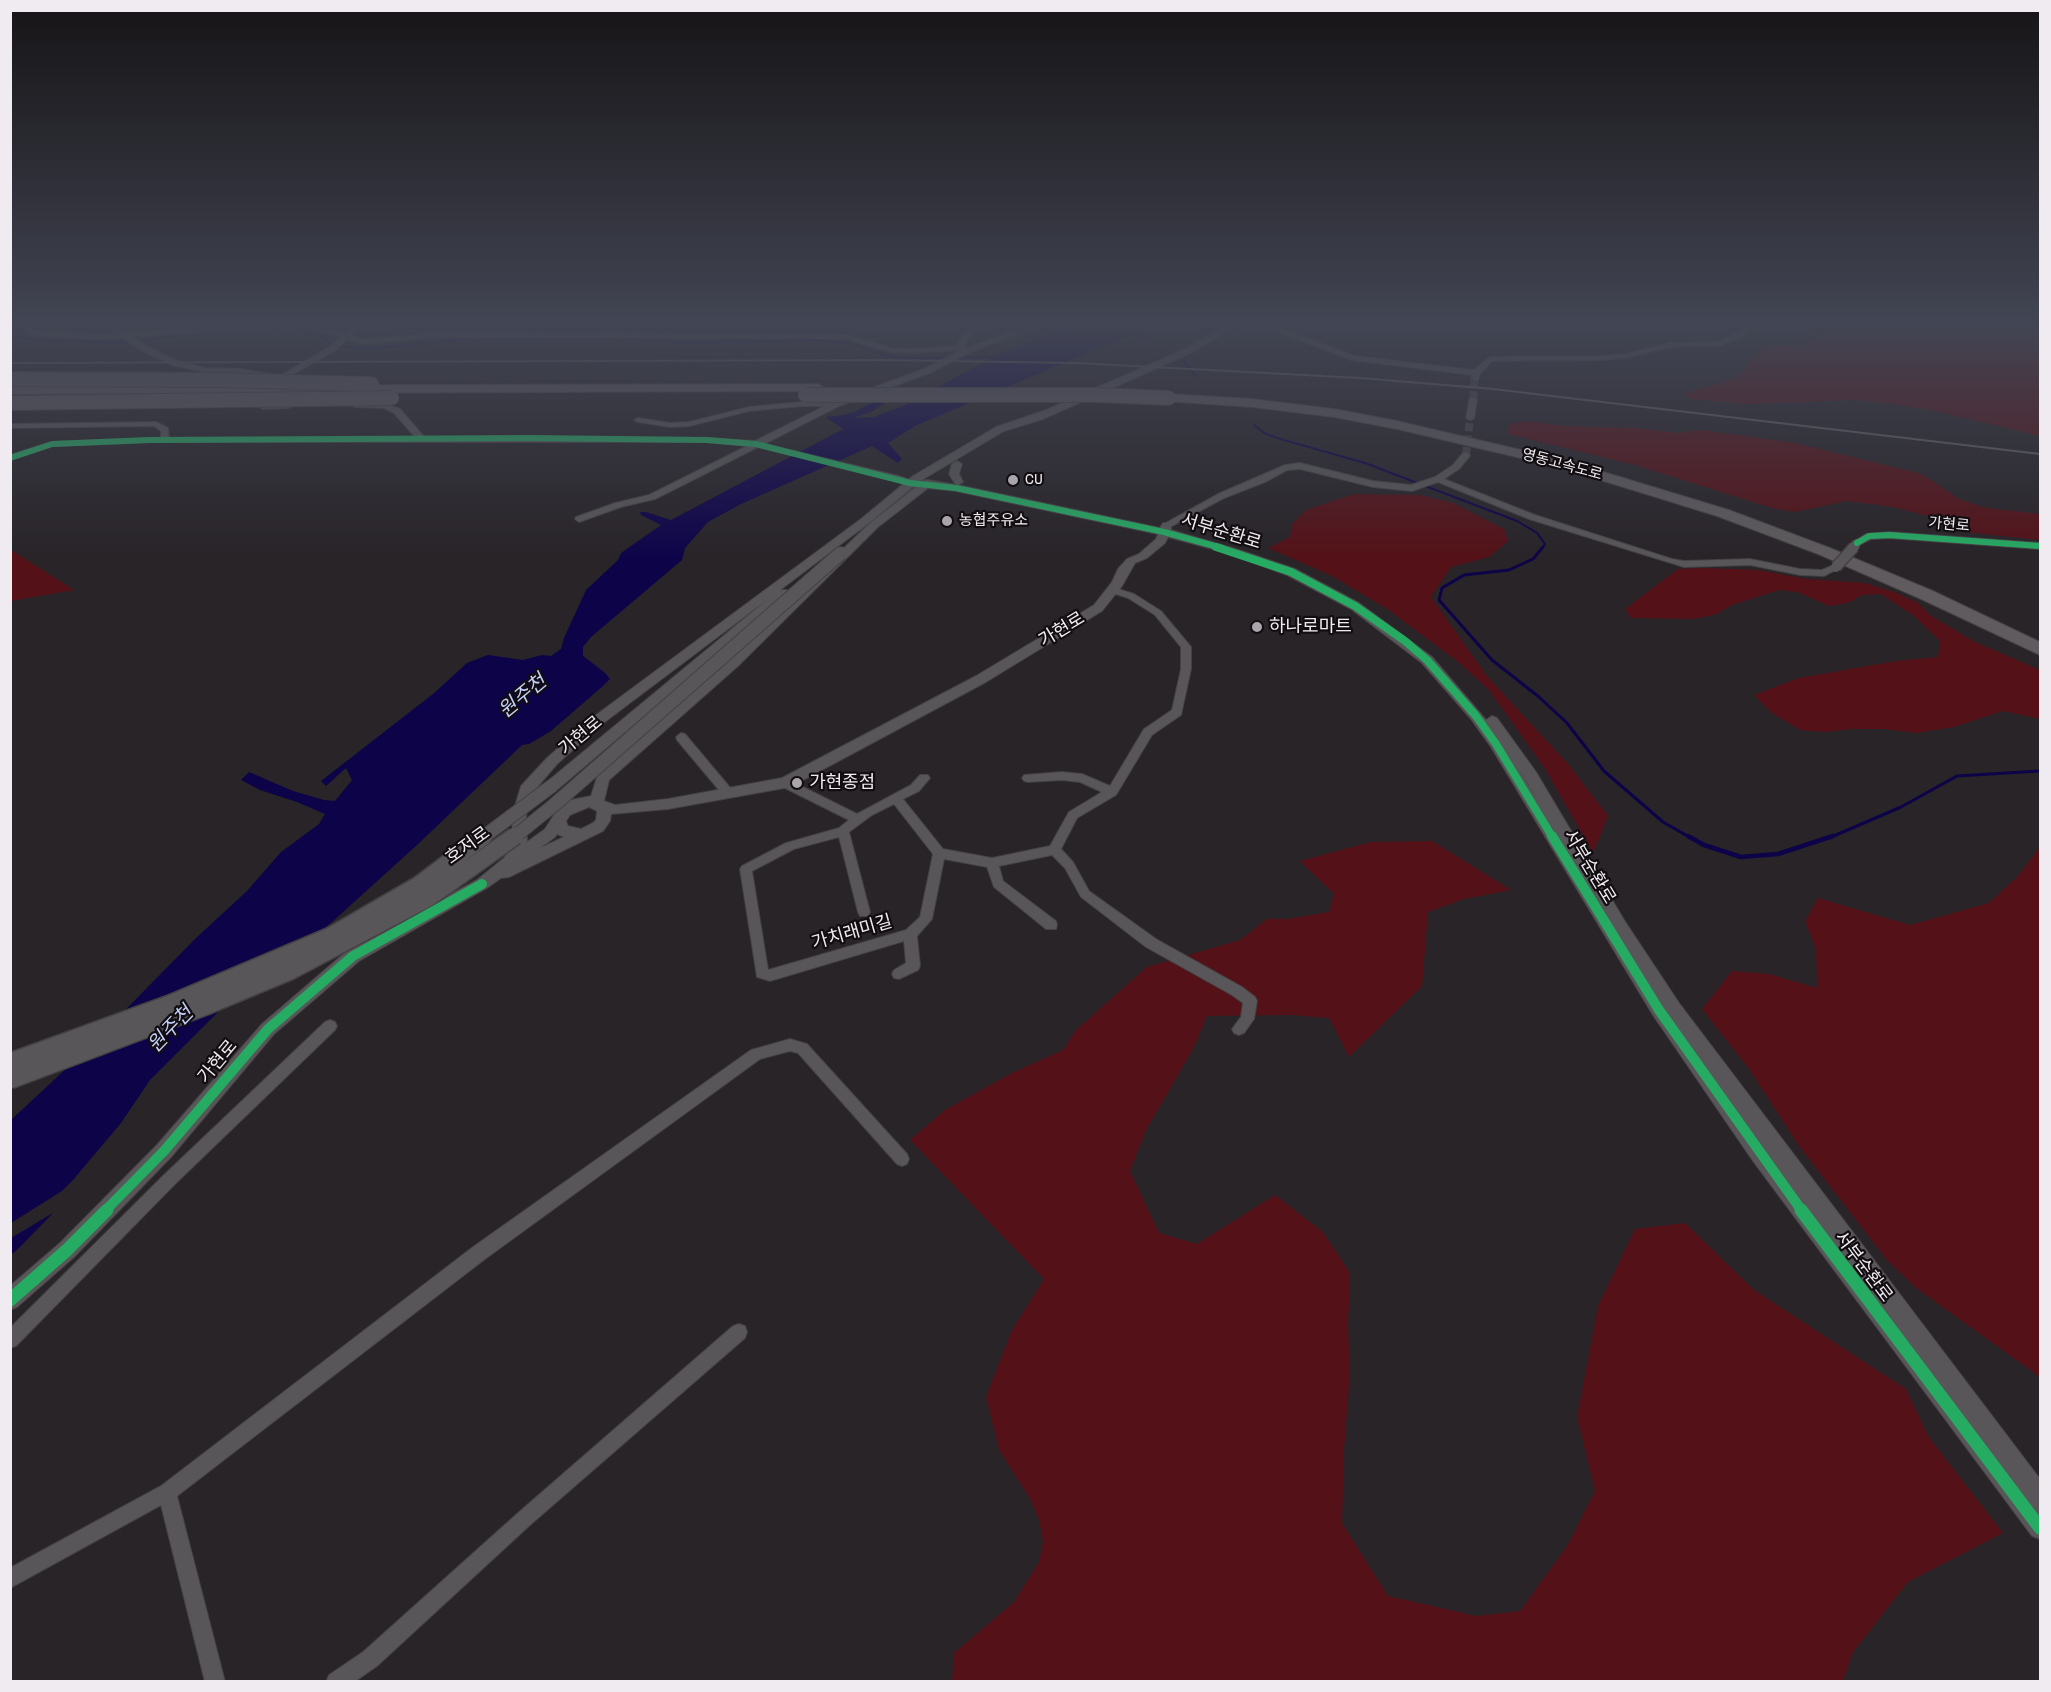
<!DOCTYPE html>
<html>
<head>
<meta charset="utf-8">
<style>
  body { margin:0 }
  #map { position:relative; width:2051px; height:1692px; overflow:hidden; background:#282428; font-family:"Archivo Narrow",sans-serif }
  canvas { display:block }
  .frame { position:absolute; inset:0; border:12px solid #f0ebf0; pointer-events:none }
</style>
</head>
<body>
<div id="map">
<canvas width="2051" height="1692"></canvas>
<div class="frame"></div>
</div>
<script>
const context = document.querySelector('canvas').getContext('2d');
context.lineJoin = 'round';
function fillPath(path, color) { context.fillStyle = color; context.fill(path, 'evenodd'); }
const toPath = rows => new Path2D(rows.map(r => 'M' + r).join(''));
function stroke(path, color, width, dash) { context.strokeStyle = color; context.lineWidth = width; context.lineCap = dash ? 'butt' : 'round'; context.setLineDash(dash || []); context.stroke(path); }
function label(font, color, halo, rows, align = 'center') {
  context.font = font + ' "Archivo Narrow","Noto Sans KR",sans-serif'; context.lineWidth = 4.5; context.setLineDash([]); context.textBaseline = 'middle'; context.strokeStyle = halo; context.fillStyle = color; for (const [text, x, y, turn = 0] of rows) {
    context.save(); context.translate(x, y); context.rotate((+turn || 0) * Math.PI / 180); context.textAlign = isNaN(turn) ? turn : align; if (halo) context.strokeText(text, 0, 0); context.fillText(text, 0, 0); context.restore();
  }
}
const green = toPath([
  [1827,323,2040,323,2040,436,1931,410,1893,404,1856,400,1748,404,1692,399,1682,394,1737,378,1760,349,1770,345,1803,345],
  [1528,421,1563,426,1637,428,1678,433,1701,430,1796,443,1922,474,1959,499,1986,508,2040,514,2040,540,1963,532,1931,517,1893,507,1847,501,1795,512,1772,508,1635,465,1508,434,1509,424],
  [1354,494,1420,495,1453,503,1504,529,1508,541,1489,557,1451,567,1431,597,1487,676,1568,764,1608,816,1593,853,1544,767,1489,690,1457,661,1387,609,1332,576,1268,548,1290,537,1292,524,1306,510],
  [10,550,11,550,74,590,11,601],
  [1703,568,1758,570,1807,579,1865,583,1897,593,1918,603,1931,616,1975,642,2040,670,2040,719,2003,711,1954,727,1917,733,1883,729,1852,729,1825,732,1800,730,1772,713,1754,695,1799,678,1896,661,1938,657,1940,641,1914,616,1881,594,1862,595,1848,603,1829,606,1797,592,1779,590,1732,605,1717,614,1695,619,1631,618,1625,609,1678,569],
  [1432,841,1511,890,1464,899,1428,912,1422,986,1349,1057,1329,1018,1291,1015,1207,1016,1193,1049,1145,1132,1130,1171,1159,1233,1197,1244,1275,1195,1323,1232,1350,1273,1348,1327,1350,1372,1344,1449,1342,1523,1388,1596,1476,1616,1520,1611,1567,1546,1595,1491,1577,1417,1598,1306,1635,1229,1685,1223,1754,1290,1906,1389,1928,1436,2003,1533,1908,1582,1853,1652,1843,1681,952,1681,954,1653,1014,1602,1039,1562,1043,1541,1039,1520,1029,1497,999,1450,986,1397,1011,1332,1044,1279,910,1140,945,1110,1012,1073,1063,1050,1076,1030,1147,967,1240,940,1267,919,1287,919,1329,912,1334,894,1300,861,1371,842],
  [2040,847,2040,1377,1916,1288,1887,1260,1799,1146,1749,1069,1702,1009,1732,971,1769,974,1817,988,1816,949,1805,921,1818,898,1910,925,1989,903,2018,876]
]);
const water = toPath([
  [1075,323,1158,323,915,426,888,443,902,459,898,463,872,446,741,504,708,522,685,548,682,560,591,637,583,647,583,656,604,672,610,679,603,686,551,731,529,744,522,745,417,845,331,923,224,1006,150,1080,121,1123,73,1180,62,1191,11,1223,11,1120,83,1053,196,938,247,891,281,852,319,824,325,814,297,802,260,790,241,780,249,772,293,791,324,800,335,801,352,780,346,768,326,786,321,781,433,694,467,663,488,655,523,660,542,655,551,656,561,649,564,638,586,590,618,560,621,553,661,525,641,515,640,512,646,512,671,520,843,429,825,417,845,415,856,411,902,387,894,397,873,411,853,418,874,417,903,406,992,358],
  [53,1213,20,1247,11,1255,11,1238]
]);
const streamFar2 = toPath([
  [1130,333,1149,340],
  [10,334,34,340,125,343,185,334,290,327,315,332,332,344,352,348,377,348,458,340,516,339,630,339,690,343,820,340,854,344,882,355,903,358,999,357],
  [1182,360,1196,376],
  [1254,425,1264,433,1277,438,1365,463,1517,521,1537,533,1545,544,1542,548]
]);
const streamFar1 = toPath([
  [1543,547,1533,559,1509,570,1464,575,1442,588,1439,600,1492,660,1539,697,1567,723,1604,771,1663,822,1691,838],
  [1829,838,1901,807,1957,776,2040,771]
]);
const stream = toPath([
  [1688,836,1704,845,1741,857,1778,854,1833,836]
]);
const minorTunnel = toPath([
  [1473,399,1475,378],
  [1466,455,1470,418]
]);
const minor = toPath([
  [13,323,22,323,10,329,10,324,13,323],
  [24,323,32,323,33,331,101,335,117,334,103,323,111,323,126,333,267,323,308,323,344,334,356,323,363,323,351,336,365,340,436,333,847,335,891,348,912,349,958,346,959,340,974,323,981,323,967,340,965,349,1010,332,1017,334,964,355,930,373,839,406,764,444,899,476,913,481,913,485,758,447,655,499,621,507,579,522,575,519,576,517,615,503,649,495,747,446,707,442,149,442,53,446,10,460,10,455,52,442,161,438,161,431,154,426,10,428,10,424,156,422,168,428,169,438,416,438,394,413,384,408,354,407,353,405,357,403,385,404,400,409,425,438,707,438,755,441,825,406,802,406,749,411,689,426,670,427,638,422,634,420,638,418,670,423,689,422,749,407,802,402,834,402,924,369,952,355,958,350,912,353,891,352,847,339,811,338,436,337,365,344,347,339,335,351,281,381,278,381,278,377,329,347,341,337,300,325,132,337,152,349,180,362,206,368,242,369,276,375,276,379,273,379,242,373,206,372,175,366,146,353,123,338,101,339,31,335,24,329,24,323],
  [1256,323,1266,323,1355,356,1474,370,1490,357,1599,356,1626,354,1670,343,1718,342,1739,332,1744,323,1751,323,1745,335,1719,346,1670,347,1626,358,1599,360,1492,361,1480,374,1478,380,1475,380,1471,378,1472,375,1351,360,1256,323],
  [1470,397,1477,399,1474,418,1470,420,1466,418,1470,397],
  [260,398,266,398,267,404,289,404,293,406,289,408,263,409,259,407,260,398],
  [1466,452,1470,455,1469,457,1459,469,1444,479,1535,515,1672,559,1684,561,1750,559,1800,569,1822,570,1836,564,1841,567,1824,576,1800,575,1750,565,1684,567,1529,519,1438,482,1412,491,1373,487,1300,469,1287,470,1265,482,1224,498,1170,527,1167,528,1162,525,1218,494,1285,465,1300,463,1373,481,1411,485,1435,477,1453,465,1463,453,1466,452],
  [1889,532,2040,543,2040,549,1889,538,1871,539,1857,546,1852,543,1866,534,1889,532],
  [1112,587,1134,594,1161,611,1191,647,1191,669,1181,715,1152,735,1116,795,1077,818,1061,849,1073,862,1089,891,1156,939,1242,987,1255,997,1257,1001,1254,1019,1244,1033,1239,1035,1234,1033,1232,1029,1241,1017,1243,1003,1232,995,1146,947,1081,897,1065,868,1052,855,999,866,1003,881,1056,921,1057,925,1056,929,1046,929,994,887,987,867,944,859,932,919,917,936,920,966,918,970,899,979,894,978,892,974,894,970,906,963,904,941,770,981,757,977,740,869,742,866,786,843,839,828,849,820,781,786,779,783,781,780,789,780,857,814,911,785,920,775,928,775,930,778,919,791,903,799,943,849,992,858,1050,846,1069,812,1102,792,1080,782,1062,780,1028,782,1024,781,1022,778,1024,775,1062,772,1082,774,1110,786,1144,729,1172,710,1181,669,1181,647,1155,615,1128,598,1109,592,1109,588,1112,587],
  [894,804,933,854,920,917,906,930,768,970,752,871,794,849,839,837,858,912,860,916,868,916,870,912,849,832,872,815,894,804],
  [681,733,685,734,732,790,734,793,732,796,724,796,677,740,676,737,681,733],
  [330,1020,335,1022,337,1026,335,1030,175,1184,16,1346,10,1348,10,1328,165,1174,325,1022,330,1020],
  [790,1039,807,1044,907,1154,909,1159,907,1164,902,1166,897,1164,798,1053,790,1051,760,1059,485,1259,177,1496,225,1682,205,1682,161,1505,10,1588,10,1568,161,1486,473,1247,751,1050,790,1039],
  [739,1324,745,1326,747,1332,745,1338,530,1525,377,1666,354,1682,326,1682,329,1675,363,1652,518,1513,733,1326,739,1324]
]);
const tertiary = toPath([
  [1230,323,1241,323,1193,352,1043,419,1004,431,920,481,928,480,956,485,949,474,952,464,957,461,962,464,959,474,963,482,958,485,1160,528,1163,523,1171,523,1171,530,1239,550,1295,569,1359,603,1432,657,1486,720,1492,716,1497,718,1536,772,1624,920,1679,1003,2040,1479,2040,1539,2032,1536,1753,1161,1653,1015,1491,747,1471,719,1422,663,1351,609,1287,575,1231,554,1168,537,1165,543,1147,558,1135,563,1122,586,1102,611,986,682,790,787,668,809,611,814,610,821,603,831,509,877,501,878,487,888,359,961,274,1034,171,1157,74,1257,17,1307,10,1310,10,1286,60,1243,157,1145,262,1024,347,951,477,880,504,858,513,842,512,816,521,786,547,758,592,718,861,519,913,476,996,427,1046,410,1187,348,1230,323],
  [913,487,916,487,870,523,728,660,598,774,591,796,571,800,559,807,545,829,527,842,526,816,533,792,557,764,602,724,768,599,548,781,546,785,548,789,553,790,558,789,789,593,787,590,780,590,869,523,913,487],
  [928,488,956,491,1158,534,1156,539,1139,554,1127,559,1118,569,1112,582,1094,605,976,676,782,778,668,799,615,805,604,801,609,780,738,666,878,527,928,488],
  [1518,768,1526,780,1539,802,1518,768],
  [589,807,597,811,596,820,593,823,581,829,568,826,566,821,570,815,589,807],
  [557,834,564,837,540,848,555,837,557,834]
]);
const motorway = toPath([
  [818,384,825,388,823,391,10,394,10,386,818,384],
  [1169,394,1252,399,1334,409,1397,421,1564,460,1729,510,1830,548,1933,591,2040,642,2040,655,1921,599,1818,554,1717,516,1555,466,1397,429,1334,417,1252,407,1164,401,1162,398,1164,395,1169,394]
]);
const rail = toPath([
  [10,363,877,360,1077,363,1360,378,1493,389,2040,454]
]);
const minorBridgeFar1 = toPath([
  [1852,548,1857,543]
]);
const minorBridge = toPath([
  [1836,567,1854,547]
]);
const tertiaryBridgeFar1 = toPath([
  [482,838,553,785],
  [513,838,554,805,841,553]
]);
const tertiaryBridge = toPath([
  [10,1062,170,1004,331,936,419,885,484,836],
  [10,1080,206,1006,290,971,428,898,515,836]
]);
const motorwayBridge = toPath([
  [10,379,218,380,372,384],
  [805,395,1097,395,1169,398],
  [10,403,392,398]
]);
const quiet = toPath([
  [1263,325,1266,323]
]);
const cyclewayFar3 = toPath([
  [10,458,52,444,149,440,530,438,707,440,756,444,910,483,956,488,1164,532,1222,548],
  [1857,543,1869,536,1889,535,2040,546]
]);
const cyclewayFar2 = toPath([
  [1216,547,1291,572,1355,606,1405,641,1427,660,1476,716,1496,744,1553,838]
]);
const cyclewayFar1 = toPath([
  [1552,836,1659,1010,1802,1211],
  [105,1211,164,1151,268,1029,353,956,482,884]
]);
const cycleway = toPath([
  [1801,1210,2040,1528],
  [10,1300,67,1250,107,1210]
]);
const markers = [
  [1013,480,6,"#aaa5aa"],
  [947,521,6,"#aaa5aa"],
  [1257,627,6,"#aaa5aa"],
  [797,783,6,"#aaa5aa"]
];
const farStreetnames = [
  ["영동고속도로",1562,465,15],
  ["가현로",1949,525,5]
];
const farPoinames = [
  ["CU",1025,480],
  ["농협주유소",959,521]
];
const streetNames = [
  ["서부순환로",1221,532,17],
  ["가현로",1062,630,-31],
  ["가현로",581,736,-40],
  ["호저로",468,846,-36],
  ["서부순환로",1589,867,59],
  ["가치래미길",852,933,-16],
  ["가현로",218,1062,-50],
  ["서부순환로",1863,1267,53]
];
const poiNames = [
  ["하나로마트",1269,627],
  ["가현종점",809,783]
];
const waterNames = [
  ["원주천",523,697,-40],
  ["원주천",171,1030,-46]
];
fillPath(green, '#541117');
fillPath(water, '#0d0349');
stroke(streamFar2, '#0d0349', 2);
stroke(streamFar1, '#0d0349', 3);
stroke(stream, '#0d0349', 4.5);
stroke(minorTunnel, '#464246', 8, [8, 4]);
stroke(minor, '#434143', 2);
stroke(tertiary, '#434143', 2);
stroke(motorway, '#434143', 2);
fillPath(minor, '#585658');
fillPath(tertiary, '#585658');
fillPath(motorway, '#5f5b5e');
stroke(rail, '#605e5f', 2);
stroke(minorBridgeFar1, '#434143', 10, []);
stroke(minorBridge, '#434143', 13, []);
stroke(tertiaryBridgeFar1, '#434143', 15, []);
stroke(tertiaryBridge, '#434143', 20, []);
stroke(motorwayBridge, '#434143', 16, []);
stroke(minorBridgeFar1, '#585658', 8);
stroke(minorBridge, '#585658', 10);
stroke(tertiaryBridgeFar1, '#585658', 13);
stroke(tertiaryBridge, '#585658', 17);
stroke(motorwayBridge, '#5f5b5e', 14);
stroke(quiet, '#58b947', 5, [10, 5]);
stroke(cyclewayFar3, '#26ab63', 6);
stroke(cyclewayFar2, '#26ab63', 8);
stroke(cyclewayFar1, '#26ab63', 10);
stroke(cycleway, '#26ab63', 13);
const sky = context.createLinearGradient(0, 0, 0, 560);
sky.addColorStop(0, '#161416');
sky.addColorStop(0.58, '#424553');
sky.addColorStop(1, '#42455300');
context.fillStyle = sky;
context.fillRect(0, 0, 2051, 560);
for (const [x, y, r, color] of markers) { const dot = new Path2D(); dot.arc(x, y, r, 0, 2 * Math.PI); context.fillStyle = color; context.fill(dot); stroke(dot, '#110d10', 2); }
label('15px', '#f0ebf0', '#110d10', farStreetnames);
label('15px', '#f0ebf0', '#110d10', farPoinames, 'left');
label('18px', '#f0ebf0', '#110d10', streetNames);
label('18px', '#f0ebf0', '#110d10', poiNames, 'left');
label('italic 20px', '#c4d1fd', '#110d10', waterNames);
</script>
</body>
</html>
